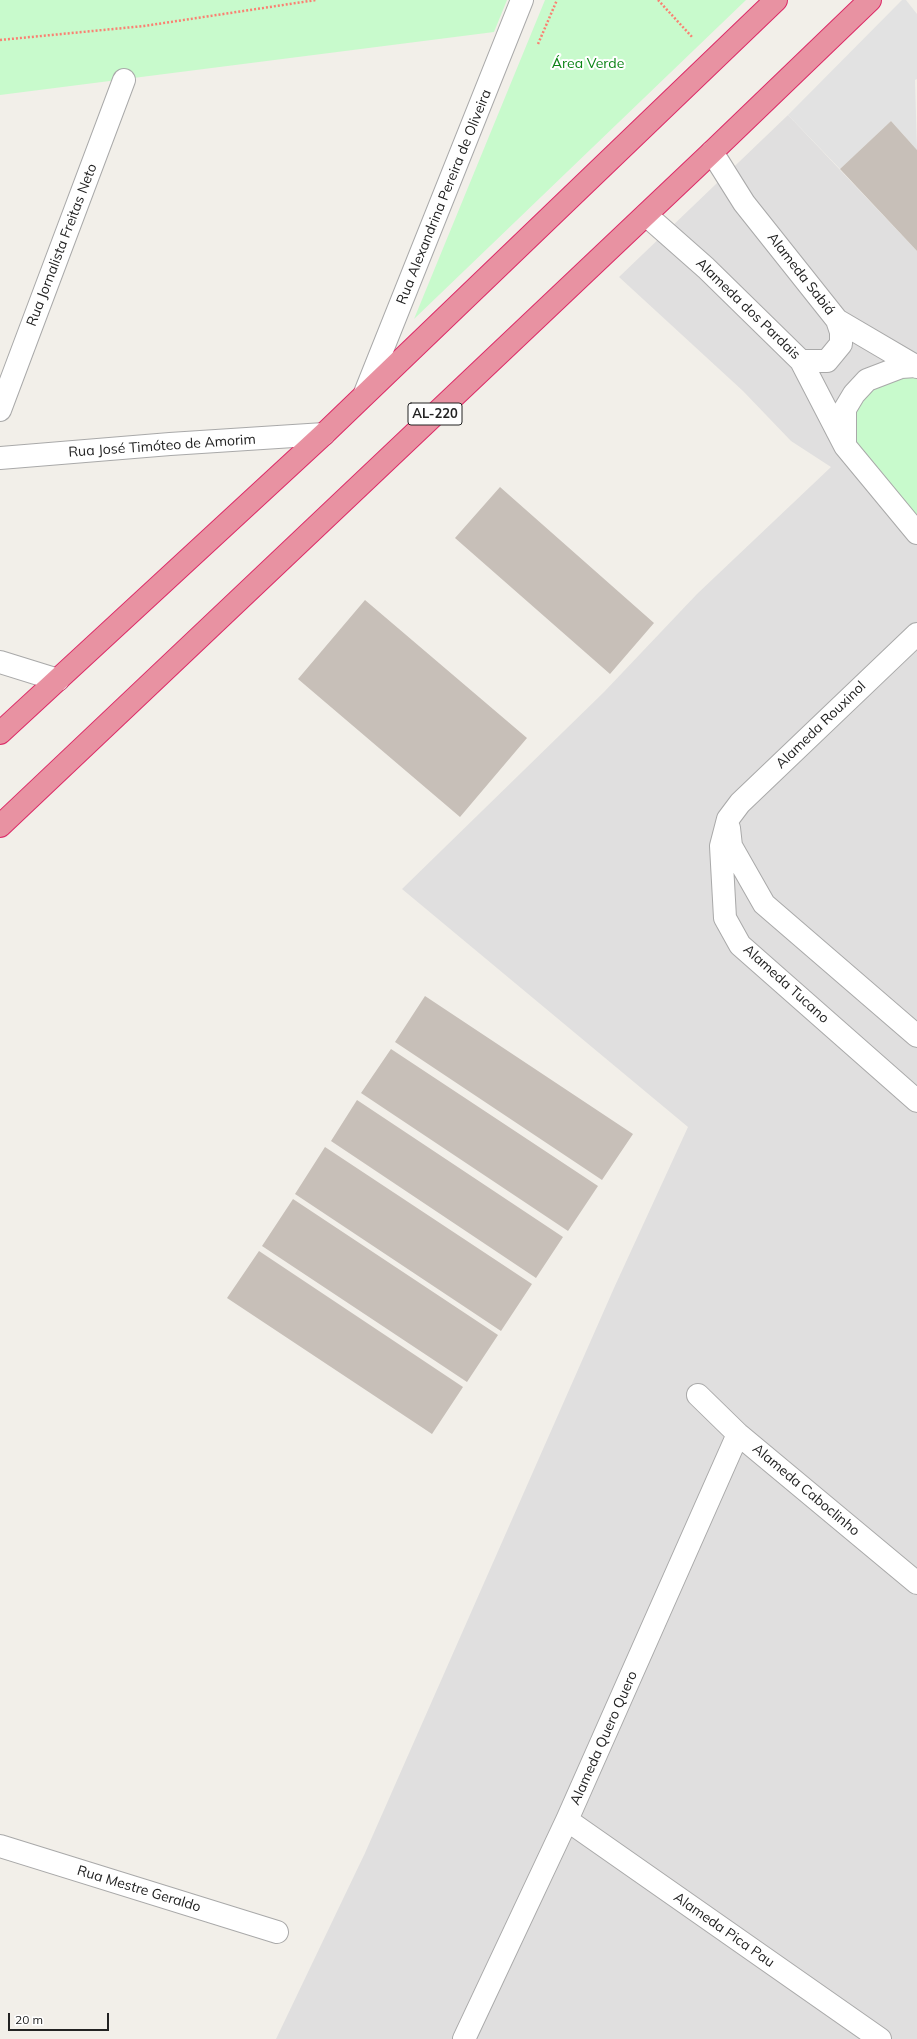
<!DOCTYPE html>
<html>
<head>
<meta charset="utf-8">
<style>
  body { margin:0 }
  #map { position:relative; width:917px; height:2039px; overflow:hidden; background:#f2efe9; font-family:Mulish,sans-serif }
  canvas { display:block }
  .scale { position:absolute; left:8px; top:2013px; width:101px; height:18px; box-sizing:border-box; border:2px solid #222; border-top:0; padding-left:5px; font-size:12px; line-height:14px; white-space:nowrap; color:#222; -webkit-text-stroke:3px #fff; paint-order:stroke }
</style>
</head>
<body>
<div id="map">
<canvas width="917" height="2039"></canvas>
<div class="scale">20 m</div>
</div>
<script>
const context = document.querySelector('canvas').getContext('2d');
context.lineJoin = 'round';
function fillPath(path, color) { context.fillStyle = color; context.fill(path, 'evenodd'); }
const toPath = rows => new Path2D(rows.map(r => 'M' + r).join(''));
function stroke(path, color, width, dash) { context.strokeStyle = color; context.lineWidth = width; context.lineCap = dash ? 'butt' : 'round'; context.setLineDash(dash || []); context.stroke(path); }
function label(font, color, halo, rows, align = 'center') {
  context.font = font + ' Mulish,sans-serif'; context.lineWidth = 4; context.setLineDash([]); context.textBaseline = 'middle'; context.strokeStyle = halo; context.fillStyle = color; for (const [text, x, y, turn = 0] of rows) {
    context.save(); context.translate(x, y); context.rotate((+turn || 0) * Math.PI / 180); context.textAlign = isNaN(turn) ? turn : align; if (halo) context.strokeText(text, 0, 0); context.fillText(text, 0, 0); context.restore();
  }
}
const residential = toPath([
  [788,115,917,251,917,2039,276,2039,365,1853,614,1288,688,1127,402,889,604,692,697,594,831,467,791,441,743,391,619,277]
]);
const park = toPath([
  [0,0,507,0,494,32,0,95],
  [545,0,746,0,414,319],
  [917,367,917,533,845,446,854,394]
]);
const parking = toPath([
  [902,0,906,0,917,14,917,79,915,80,917,150,891,121,840,169,788,115]
]);
const building = toPath([
  [891,121,917,150,917,251,840,169],
  [500,487,654,623,610,674,455,538],
  [365,600,527,738,460,817,298,679],
  [425,996,633,1134,602,1180,395,1042],
  [391,1049,598,1186,568,1231,361,1093],
  [357,1100,563,1237,536,1278,331,1141],
  [325,1147,532,1284,501,1331,295,1194],
  [293,1199,498,1335,467,1382,262,1246],
  [259,1251,463,1387,432,1434,227,1298]
]);
const path = toPath([
  [658,0,693,38],
  [0,40,144,26,316,0],
  [538,44,557,0]
]);
const minor = toPath([
  [712,152,744,203,837,320,917,367],
  [646,215,706,268,801,361,845,446,917,533],
  [801,361,827,361,841,344,841,332,837,320],
  [365,393,522,0],
  [0,410,124,80],
  [845,442,845,409,854,394,867,380,901,367,916,366],
  [0,458,170,444,324,434],
  [917,634,740,803,728,819,721,846,725,918,740,945,917,1101],
  [0,662,58,680],
  [729,828,731,846,764,904,917,1036],
  [698,1395,738,1434,917,1583],
  [567,1820,880,2039],
  [0,1846,277,1932],
  [464,2039,567,1820,738,1434]
]);
const highway = toPath([
  [0,733,324,434,776,0],
  [0,826,712,152,870,0]
]);
const shields = [
  [435,414,54]
];
const shieldNames = [
  ["AL-220",435,414]
];
const parkNames = [
  ["Área Verde",588,64]
];
const streetNames = [
  ["Rua Alexandrina Pereira de Oliveira",444,197,-68],
  ["Rua Jornalista Freitas Neto",62,245,-69],
  ["Alameda Sabiá",801,274,52],
  ["Alameda dos Pardais",748,309,44],
  ["Rua José Timóteo de Amorim",162,446,-4],
  ["Alameda Rouxinol",821,725,-44],
  ["Alameda Tucano",786,984,42],
  ["Alameda Caboclinho",806,1490,40],
  ["Alameda Quero Quero",604,1738,-66],
  ["Rua Mestre Geraldo",139,1889,17],
  ["Alameda Pica Pau",724,1930,35]
];
fillPath(residential, '#e0dfdf');
fillPath(park, '#c8facc');
fillPath(parking, '#e2e2e2');
fillPath(building, '#c7bfb8');
stroke(minor, '#a9a9a9', 24);
stroke(highway, '#dc2a67', 24);
stroke(path, '#fa8072', 2.5, [2, 2]);
stroke(minor, '#fff', 22);
stroke(highway, '#e892a2', 22);
for (const [x, y, w] of shields) { const box = new Path2D(); box.roundRect(x - w / 2, y - 11, w, 22, 3); context.fillStyle = '#fff'; context.fill(box); stroke(box, '#222', 1); }
label('bold 13px', '#222', null, shieldNames);
label('14px', '#0c8416', '#fff', parkNames);
label('14px', '#222', '#fff', streetNames);
</script>
</body>
</html>
